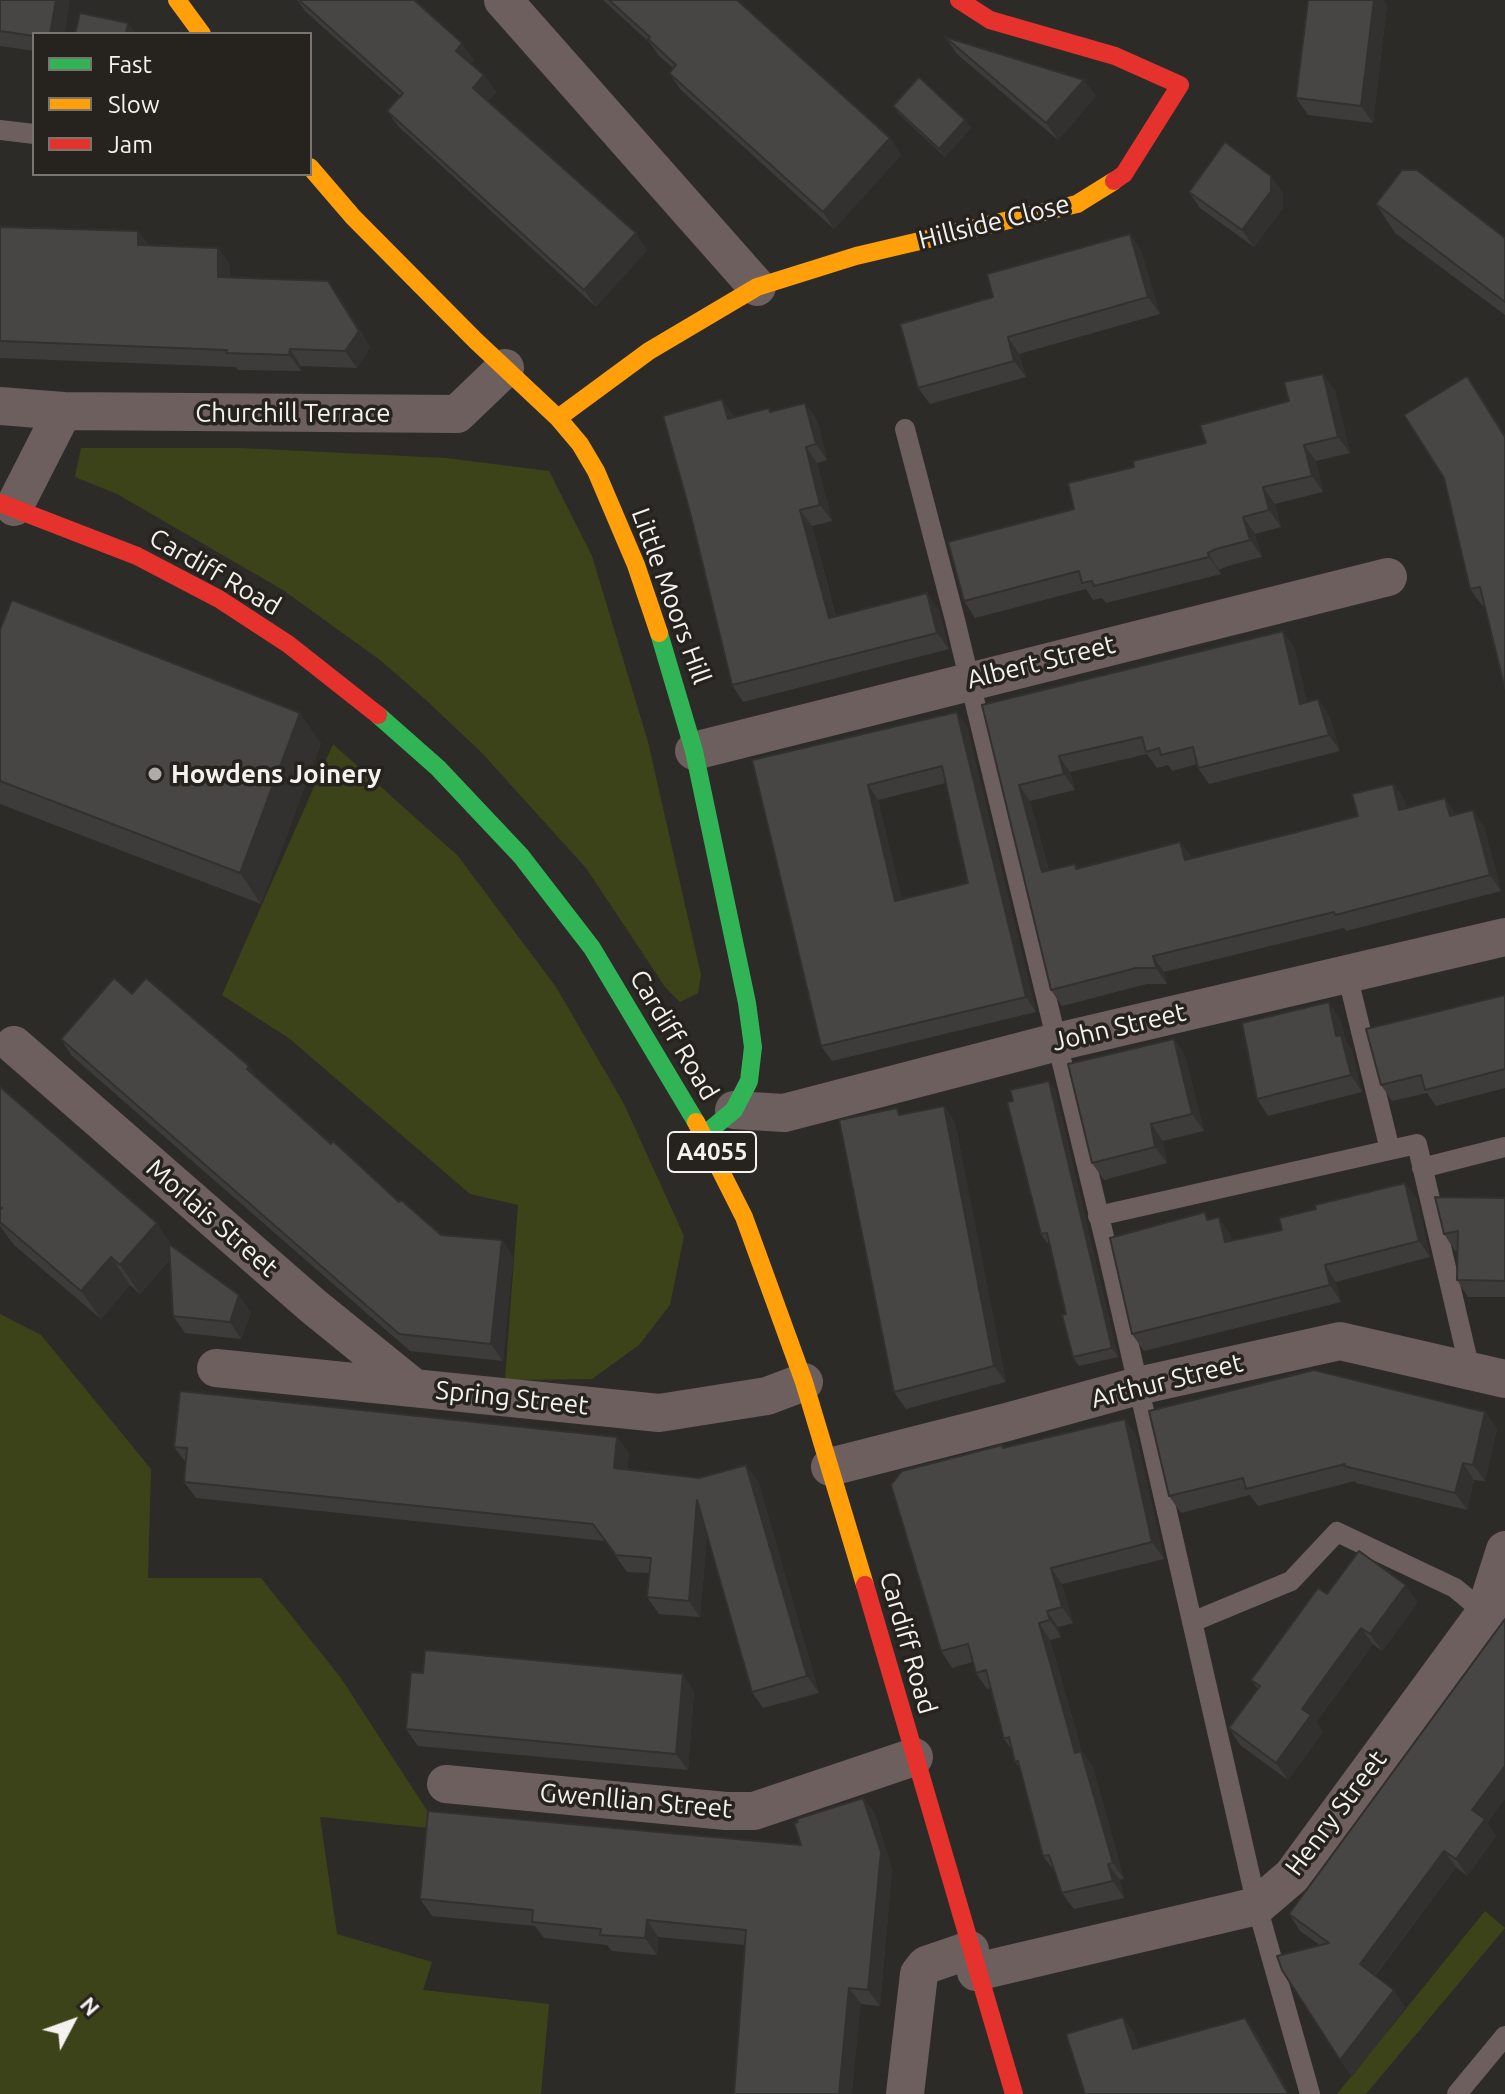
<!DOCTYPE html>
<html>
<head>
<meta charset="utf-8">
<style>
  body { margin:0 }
  #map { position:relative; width:1505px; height:2094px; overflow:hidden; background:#2d2b28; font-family:Ubuntu,sans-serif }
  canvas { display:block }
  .legend { position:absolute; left:32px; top:32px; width:280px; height:144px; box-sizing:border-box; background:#26221d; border:2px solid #787571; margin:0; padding:10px 14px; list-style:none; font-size:24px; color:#f4f2ee }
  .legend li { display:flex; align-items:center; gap:16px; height:40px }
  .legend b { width:40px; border:2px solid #787571 }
  .north { position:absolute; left:32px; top:1982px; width:80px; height:80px; -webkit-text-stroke:6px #26221d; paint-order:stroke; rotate:49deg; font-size:22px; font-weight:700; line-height:32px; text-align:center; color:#f4f2ee }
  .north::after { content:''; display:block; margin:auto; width:28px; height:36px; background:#f4f2ee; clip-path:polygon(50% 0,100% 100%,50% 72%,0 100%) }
</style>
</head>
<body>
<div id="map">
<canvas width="1505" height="2094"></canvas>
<ul class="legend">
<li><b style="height:10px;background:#30b455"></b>Fast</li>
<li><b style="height:10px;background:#ff9f0a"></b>Slow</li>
<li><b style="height:10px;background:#e5322d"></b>Jam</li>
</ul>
<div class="north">N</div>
</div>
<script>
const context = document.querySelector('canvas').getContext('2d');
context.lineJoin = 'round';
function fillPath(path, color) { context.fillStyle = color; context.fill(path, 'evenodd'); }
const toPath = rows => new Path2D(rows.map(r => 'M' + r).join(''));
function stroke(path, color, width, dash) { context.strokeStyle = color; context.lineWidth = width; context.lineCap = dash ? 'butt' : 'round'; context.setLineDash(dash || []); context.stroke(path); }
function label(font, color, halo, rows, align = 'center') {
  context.font = font + ' Ubuntu,sans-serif'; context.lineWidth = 7; context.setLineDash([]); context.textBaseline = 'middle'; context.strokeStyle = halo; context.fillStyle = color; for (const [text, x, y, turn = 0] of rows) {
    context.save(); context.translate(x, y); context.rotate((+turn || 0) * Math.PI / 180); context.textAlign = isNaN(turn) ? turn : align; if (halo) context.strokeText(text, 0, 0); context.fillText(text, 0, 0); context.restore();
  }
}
const green = toPath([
  [81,448,240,448,446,458,549,471,592,556,648,742,701,975,698,993,680,1002,665,987,586,868,482,753,426,700,380,660,283,590,117,494,75,477],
  [333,744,458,856,556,987,624,1104,684,1236,670,1305,639,1345,592,1379,505,1380,518,1205,470,1194,290,1039,222,995],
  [0,1314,41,1335,151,1469,148,1578,261,1578,341,1678,439,1829,320,1817,337,1934,432,1962,423,1990,549,2004,541,2094,0,2094],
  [1485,1911,1505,1928,1366,2094,1337,2094]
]);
const lane = toPath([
  [0,130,34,134],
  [905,429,955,620,1107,1249,1257,1906,1310,2094],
  [1347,974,1390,1150,1417,1144,1470,1370],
  [1422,1168,1505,1147],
  [1098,1216,1390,1150],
  [1192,1622,1291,1581,1337,1532,1455,1588,1485,1613,1505,1618],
  [1457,2094,1505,2036]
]);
const street = toPath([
  [503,0,757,287],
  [0,406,63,411],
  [14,507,63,411,457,414,505,368],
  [694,751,1388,577],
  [14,1045,313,1306,413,1387],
  [734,1110,784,1113,1057,1042,1505,937],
  [216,1368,659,1413,767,1396,804,1382],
  [830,1467,1007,1422,1138,1386,1340,1341,1505,1379],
  [446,1784,726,1811,754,1811,914,1757],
  [976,1972,1257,1906,1292,1876,1485,1613,1505,1550],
  [905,2094,919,1974,926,1965,970,1950]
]);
const fast = toPath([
  [659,633,694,751,747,1003,753,1047,749,1081,734,1110,704,1135],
  [378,715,438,768,521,856,592,948,696,1122]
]);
const slow = toPath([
  [177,0,202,34],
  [310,167,353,217,476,341,558,418,580,444,596,471,636,565,659,633],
  [558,418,649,351,757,287,856,256,1077,204,1114,181],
  [696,1122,744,1217,804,1382,865,1585]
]);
const jam = toPath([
  [959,0,990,20,1115,56,1180,85,1124,174,1114,181],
  [0,503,137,556,219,599,288,644,378,715],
  [865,1585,1014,2094]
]);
const wall = toPath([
  [0,0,34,34,34,51,0,46],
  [297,0,414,0,474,60,471,64,484,75,496,92,488,101,647,250,596,307,399,127,387,111,400,96,305,11],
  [603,0,737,0,890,138,901,155,834,229,681,90,669,73,673,68,659,56,650,43],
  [1308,0,1383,0,1387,5,1373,123,1308,115,1296,98],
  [945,37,1084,80,1096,96,1058,140,957,54],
  [893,106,965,120,971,128,945,157,899,114],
  [1189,192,1283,192,1283,208,1254,247,1200,208],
  [1376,204,1505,238,1505,315,1395,233],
  [0,227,138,231,149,246,218,248,230,265,230,278,340,298,370,347,357,368,301,366,301,371,238,370,236,367,0,358],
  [1130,234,1141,251,1160,314,1019,354,1026,377,930,404,918,388,993,297],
  [1335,390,1350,453,1316,461,1323,492,1275,504,1281,527,1255,534,1262,557,1228,566,1219,570,1221,574,1106,603,1102,598,1093,600,1086,589,975,618,964,601,1074,509,1134,467,1206,443],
  [1478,392,1505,435,1505,689,1484,605,1482,605,1470,589],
  [769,408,771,412,817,419,827,460,817,463,832,521,812,526,836,617,939,610,949,649,743,702,732,685,734,416,734,417],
  [0,630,321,743,261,904,0,804],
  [1283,631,1294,647,1307,702,1318,699,1329,715,1340,751,1209,784,1198,768,1197,764,1172,771,1168,765,1157,768,1147,754,1070,772,1075,790,1030,801,1049,871,1075,864,1078,869,1192,858,1358,816,1393,784,1404,799,1406,808,1456,814,1484,826,1501,891,1346,931,1344,928,1164,972,1167,984,1147,984,1062,1006,1051,990,982,705],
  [967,727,1036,1012,832,1061,821,1046,752,760],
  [946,783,968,883,902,900,878,800],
  [132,994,259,1080,331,1144,399,1202,441,1235,502,1240,513,1257,503,1361,410,1351,72,1056,61,1039],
  [1505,995,1505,1088,1436,1106,1427,1093,1392,1101,1381,1085],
  [1340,1019,1346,1041,1352,1051,1362,1092,1268,1116,1257,1099],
  [1174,1039,1185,1056,1204,1131,1163,1141,1167,1163,1104,1180,1092,1163],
  [0,1087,173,1247,251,1312,241,1339,185,1333,173,1316,170,1259,140,1294,130,1285,101,1319,14,1245,0,1226],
  [1055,1089,1118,1357,1079,1366,1073,1357,1066,1314,1049,1243,1047,1243,1041,1234],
  [944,1106,955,1123,1006,1382,906,1409,894,1392,902,1115],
  [1405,1183,1417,1199,1430,1257,1336,1282,1341,1302,1144,1351,1132,1334,1210,1219,1230,1234,1232,1241,1282,1230,1316,1209],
  [1505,1198,1505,1297,1468,1297,1457,1280,1457,1250,1455,1251,1444,1234],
  [1485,1412,1497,1429,1485,1481,1474,1480,1467,1510,1356,1483,1355,1481,1258,1506,1250,1495,1181,1513,1169,1496],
  [1136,1435,1164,1559,1062,1584,1073,1623,1058,1627,1061,1637,1050,1640,1082,1752,1093,1767,1124,1879,1120,1880,1124,1898,1074,1909,1062,1893,1055,1872,1043,1856,1020,1768,1015,1762,1013,1751,1004,1739,991,1688,987,1689,976,1673,973,1662,952,1668,941,1651,1002,1445,1004,1448],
  [617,1437,629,1453,627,1470,699,1478,758,1481,819,1693,763,1708,752,1692,707,1535,700,1617,659,1614,647,1597,649,1573,627,1572,605,1541,196,1498,184,1482,186,1463,174,1447],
  [1327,1594,1418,1602,1382,1651,1373,1644,1344,1684,1316,1722,1323,1732,1288,1780,1240,1745,1229,1728,1258,1689,1251,1680],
  [1505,1619,1505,1799,1487,1823,1496,1836,1467,1876,1456,1867,1375,1976,1405,2007,1352,2077,1340,2060,1320,1945,1300,1931,1289,1914],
  [694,1691,688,1770,418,1746,406,1729],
  [863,1798,875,1814,892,1869,880,2006,861,2004,745,1945,658,1937,657,1955,612,1951,607,1945,544,1938,535,1926,432,1916,420,1899,801,1845]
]);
const shadedWall = toPath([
  [56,0,70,0,65,34,50,34],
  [1374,0,1383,0,1387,5,1373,123,1361,106],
  [128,23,136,34,126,34],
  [462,43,474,60,468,67,456,51],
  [484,75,496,92,485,104,473,88],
  [1084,80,1096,96,1058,140,1046,123],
  [965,120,971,128,945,157,939,149],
  [890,138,901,155,834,229,823,212],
  [1271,176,1283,192,1283,208,1254,247,1242,230],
  [138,231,150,248,138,245],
  [636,233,647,250,596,307,584,290],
  [1130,234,1141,251,1160,314,1148,297],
  [218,248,230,265,229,294,218,277],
  [328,281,370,347,357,368,345,351],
  [1008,337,1019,354,1026,377,1014,361],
  [290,349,301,366,301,371,289,355],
  [1323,374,1335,390,1350,453,1338,437],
  [722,399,734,416,740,435,728,419],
  [805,403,817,419,827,460,816,444],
  [1304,445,1316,461,1323,492,1312,476],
  [806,447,817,463,832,521,820,505],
  [1263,487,1275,504,1281,527,1269,510],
  [800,510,812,526,840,635,829,618],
  [1243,517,1255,534,1262,557,1250,540],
  [1208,553,1219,570,1221,574,1209,557],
  [927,593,939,610,949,649,937,633],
  [1283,631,1294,647,1312,719,1300,704],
  [1318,699,1329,715,1340,751,1329,735],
  [957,712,967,727,1036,1012,1026,997],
  [300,713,321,743,261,904,240,873],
  [1059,756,1070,772,1075,790,1064,774],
  [1393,784,1404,799,1410,825,1399,810],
  [868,785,878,800,906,916,895,901],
  [1019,785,1030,801,1053,888,1042,872],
  [1445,798,1456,814,1450,816],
  [1473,810,1484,826,1501,891,1490,875],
  [1180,842,1192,857,1196,876,1185,860],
  [1153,956,1164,972,1167,984,1156,968],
  [1329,1002,1340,1019,1346,1041,1352,1051,1362,1092,1351,1075,1336,1036],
  [1174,1039,1185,1056,1204,1131,1192,1114],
  [249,1066,261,1082,247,1069],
  [1049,1081,1055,1089,1118,1357,1112,1348],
  [944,1106,955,1123,1006,1382,994,1366],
  [1151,1124,1163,1141,1167,1163,1155,1147],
  [1405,1183,1417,1199,1430,1257,1419,1241],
  [1219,1217,1230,1234,1237,1259,1225,1242],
  [157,1223,176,1251,140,1294,120,1265],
  [502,1240,513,1257,503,1361,491,1344],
  [111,1257,130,1285,101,1319,81,1291],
  [1325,1265,1336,1282,1341,1302,1330,1285],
  [239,1295,251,1312,241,1339,230,1322],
  [1485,1412,1497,1429,1485,1481,1473,1465],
  [1125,1419,1136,1435,1164,1559,1152,1542],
  [617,1437,629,1453,626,1485,614,1468],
  [1463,1463,1474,1480,1467,1510,1455,1493],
  [746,1465,758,1481,819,1693,807,1676],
  [697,1500,709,1517,700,1617,689,1601],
  [1051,1568,1062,1584,1073,1623,1062,1607],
  [1406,1585,1418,1602,1382,1651,1370,1634],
  [1047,1611,1058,1627,1061,1637,1050,1620],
  [1039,1623,1050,1640,1082,1752,1093,1767,1124,1879,1113,1863,1075,1753],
  [1361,1628,1373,1644,1316,1722,1323,1732,1288,1780,1276,1763,1302,1709],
  [683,1674,694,1691,688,1770,676,1754],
  [1505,1766,1505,1799,1487,1823,1496,1836,1467,1876,1456,1859,1472,1810],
  [863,1798,875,1814,892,1869,880,2006,868,1990],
  [1444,1851,1456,1867,1371,1980,1360,1964],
  [1108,1864,1120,1880,1124,1898,1113,1881],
  [647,1920,658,1937,657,1955,645,1938],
  [849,1988,861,2004,852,2094,839,2094],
  [1394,1990,1405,2007,1352,2077,1340,2060],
  [1123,2017,1134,2033,1145,2066,1133,2049],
  [1245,2018,1257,2034,1290,2094,1288,2094]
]);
const building = toPath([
  [0,0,56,0,50,34,34,34,34,36,0,31,0,0],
  [299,0,414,0,462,43,456,51,484,75,473,88,636,233,584,290,387,111,403,93,299,0],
  [609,0,737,0,890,138,823,212,669,73,676,65,648,39,650,37,609,0],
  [1308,0,1374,0,1361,106,1296,98,1308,0],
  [80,13,128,23,126,34,75,34,80,13],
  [945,37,1084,80,1046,123,945,37],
  [919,77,965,120,939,149,893,106,919,77],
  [1225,142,1271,176,1271,191,1242,230,1189,192,1225,142],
  [1402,170,1417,170,1505,238,1505,302,1376,204,1402,170],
  [0,227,138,231,138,245,218,248,218,277,328,281,359,331,345,351,290,349,289,355,226,353,227,350,0,341,0,227],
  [1130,234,1148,297,1008,337,1014,361,918,388,900,324,993,297,987,274,1130,234],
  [1323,374,1338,437,1304,445,1312,476,1263,487,1269,510,1243,517,1250,540,1216,549,1208,553,1209,557,1094,586,1092,581,1082,583,1079,571,964,601,948,542,1074,509,1068,483,1134,467,1133,461,1206,443,1200,425,1289,401,1284,382,1323,374],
  [1467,376,1505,437,1505,689,1480,587,1470,589,1444,478,1404,415,1467,376],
  [722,399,728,419,769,408,770,412,805,403,816,444,806,447,820,505,800,510,829,618,927,593,937,633,732,685,690,512,663,416,722,399],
  [12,600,300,713,240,873,0,781,0,630,12,600],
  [1283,631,1300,704,1318,699,1329,735,1198,768,1193,747,1161,755,1159,748,1146,752,1142,737,1059,756,1064,774,1019,785,1042,872,1075,864,1076,869,1180,842,1185,860,1297,832,1358,816,1352,794,1393,784,1399,810,1445,798,1450,816,1473,810,1490,875,1335,915,1334,912,1153,956,1156,968,1136,968,1051,990,982,705,1283,631],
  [957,712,1026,997,821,1046,752,760,957,712],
  [942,766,968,883,895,901,868,785,942,766],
  [114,978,132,994,146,978,249,1066,247,1069,331,1144,333,1141,399,1202,401,1200,441,1235,502,1240,491,1344,399,1334,61,1039,114,978],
  [1505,995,1505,1069,1425,1090,1421,1075,1381,1085,1366,1029,1505,995],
  [1329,1002,1336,1036,1341,1035,1351,1075,1257,1099,1242,1023,1329,1002],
  [1174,1039,1192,1114,1151,1124,1155,1147,1092,1163,1068,1064,1174,1039],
  [1049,1081,1112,1348,1073,1357,1062,1315,1066,1314,1047,1233,1041,1234,1007,1102,1013,1101,1010,1090,1049,1081],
  [0,1087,157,1223,120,1265,111,1257,81,1291,0,1222,0,1210,2,1208,0,1207,0,1087],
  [944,1106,994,1366,894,1392,839,1120,897,1108,899,1115,944,1106],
  [1405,1183,1419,1241,1325,1265,1330,1285,1132,1334,1110,1238,1205,1212,1207,1220,1219,1217,1225,1242,1282,1230,1279,1218,1316,1209,1315,1205,1405,1183],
  [1435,1197,1505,1198,1505,1281,1457,1280,1458,1231,1444,1234,1435,1197],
  [169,1244,239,1295,230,1322,173,1316,169,1244],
  [1314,1370,1485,1412,1473,1465,1463,1463,1455,1493,1344,1466,1345,1464,1246,1489,1243,1478,1169,1496,1149,1411,1314,1370],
  [180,1391,617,1437,614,1468,699,1478,746,1465,807,1676,752,1692,697,1500,689,1601,647,1597,651,1558,616,1555,593,1524,184,1482,187,1448,174,1447,180,1391],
  [1125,1419,1152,1542,1051,1568,1062,1607,1047,1611,1050,1620,1039,1623,1075,1753,1081,1751,1113,1863,1108,1864,1113,1881,1062,1893,1049,1855,1043,1856,1018,1761,1015,1762,1009,1737,1004,1739,986,1670,976,1673,968,1644,941,1651,891,1485,902,1471,1002,1445,1003,1448,1125,1419],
  [1359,1551,1406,1585,1370,1634,1361,1628,1332,1667,1302,1709,1311,1715,1276,1763,1229,1728,1260,1686,1251,1680,1318,1588,1327,1594,1359,1551],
  [1505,1619,1505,1766,1472,1810,1485,1819,1456,1859,1444,1851,1360,1964,1394,1990,1340,2060,1282,1970,1277,1956,1329,1943,1289,1914,1505,1619],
  [425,1650,683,1674,676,1754,406,1729,411,1672,423,1673,425,1650],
  [863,1798,881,1852,868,1990,849,1988,839,2094,734,2094,746,1930,647,1920,645,1938,600,1935,601,1929,532,1922,533,1910,420,1899,428,1811,801,1845,794,1823,798,1822,797,1819,863,1798],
  [1123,2017,1133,2049,1245,2018,1288,2094,1085,2094,1066,2034,1123,2017]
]);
const markers = [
  [155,774,8,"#aeaca9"]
];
const shields = [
  [712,1152,88]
];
const shieldNames = [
  ["A4055",712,1152]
];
const streetNames = [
  ["Hillside Close",994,222,-14],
  ["Churchill Terrace",293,413],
  ["Cardiff Road",215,572,30],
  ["Little Moors Hill",671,596,70],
  ["Albert Street",1041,662,-14],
  ["John Street",1119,1027,-13],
  ["Cardiff Road",674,1035,59],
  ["Morlais Street",212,1218,41],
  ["Arthur Street",1167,1381,-14],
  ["Spring Street",512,1398,6],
  ["Cardiff Road",908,1643,74],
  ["Gwenllian Street",636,1801,5],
  ["Henry Street",1336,1813,-53]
];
const poiNames = [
  ["Howdens Joinery",171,774]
];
fillPath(green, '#3d4319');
stroke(lane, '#6c5f5e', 20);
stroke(street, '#6c5f5e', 38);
stroke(fast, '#30b455', 18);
stroke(slow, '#ff9f0a', 18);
stroke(jam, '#e5322d', 18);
fillPath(wall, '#3e3c3b');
fillPath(shadedWall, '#323130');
fillPath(building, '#484645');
stroke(building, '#323130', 2);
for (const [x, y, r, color] of markers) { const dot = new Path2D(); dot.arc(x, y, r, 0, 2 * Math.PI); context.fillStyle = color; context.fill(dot); stroke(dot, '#26221d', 3); }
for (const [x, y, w] of shields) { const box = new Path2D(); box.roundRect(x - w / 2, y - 20, w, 40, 6); context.fillStyle = '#26221d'; context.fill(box); stroke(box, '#f4f2ee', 2); }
label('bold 24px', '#f4f2ee', null, shieldNames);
label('26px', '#f4f2ee', '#26221d', streetNames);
label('bold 26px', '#f4f2ee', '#26221d', poiNames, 'left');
</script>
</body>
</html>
